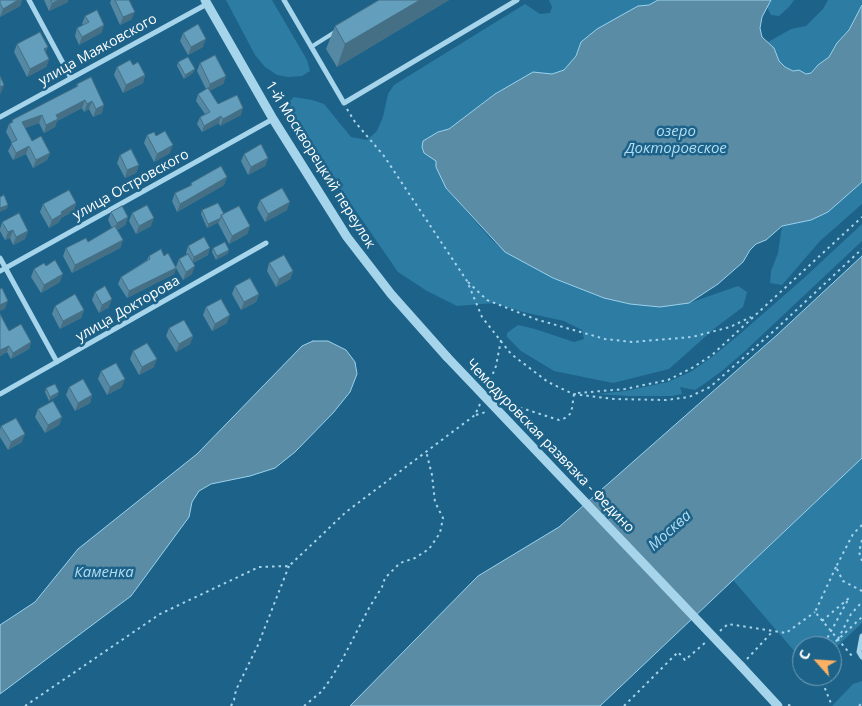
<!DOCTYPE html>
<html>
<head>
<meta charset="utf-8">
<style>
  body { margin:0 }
  #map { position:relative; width:862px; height:706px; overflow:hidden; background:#1d6288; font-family:"Open Sans",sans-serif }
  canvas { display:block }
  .north { position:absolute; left:792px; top:636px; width:50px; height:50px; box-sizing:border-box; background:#1d6288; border:1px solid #77a1b8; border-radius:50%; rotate:296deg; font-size:14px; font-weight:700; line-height:20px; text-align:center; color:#fff }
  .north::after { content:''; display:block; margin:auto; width:18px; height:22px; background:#fbb064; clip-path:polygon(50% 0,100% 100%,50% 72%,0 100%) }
</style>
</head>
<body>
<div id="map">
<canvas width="862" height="706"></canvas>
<div class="north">С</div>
</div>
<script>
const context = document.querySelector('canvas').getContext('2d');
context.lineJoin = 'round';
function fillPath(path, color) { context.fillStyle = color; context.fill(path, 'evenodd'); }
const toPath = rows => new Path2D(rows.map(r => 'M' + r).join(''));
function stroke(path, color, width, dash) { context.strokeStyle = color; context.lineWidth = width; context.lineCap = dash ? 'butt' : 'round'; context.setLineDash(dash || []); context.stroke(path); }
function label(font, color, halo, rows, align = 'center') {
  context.font = font + ' "Open Sans",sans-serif'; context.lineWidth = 5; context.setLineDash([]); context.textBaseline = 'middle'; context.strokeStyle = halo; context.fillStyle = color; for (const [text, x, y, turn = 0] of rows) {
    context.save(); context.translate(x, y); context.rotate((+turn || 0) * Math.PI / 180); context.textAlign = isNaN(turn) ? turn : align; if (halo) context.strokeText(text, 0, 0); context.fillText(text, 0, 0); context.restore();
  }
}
const green = toPath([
  [226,0,272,0,307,60,310,71,302,76,288,77,277,75,265,67,255,55],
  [549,0,658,0,649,5,638,6,581,42,576,56,564,70,552,74,541,74,495,94,449,129,438,132,424,141,422,147,424,153,437,161,446,188,490,238,505,252,553,278,604,298,630,304,689,303,738,286,747,292,743,307,715,328,669,369,613,383,554,371,521,351,507,337,507,333,518,325,535,329,574,342,584,339,582,330,564,321,523,312,494,303,457,306,427,291,398,272,284,107,294,97,312,100,324,104,351,137,367,140,377,131,383,117,388,94,394,85,525,4,540,14,550,13,552,7],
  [771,0,794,0,789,7,779,16,771,15,767,7],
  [828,0,862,0,862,5,849,30,837,43,829,57,818,65,811,73,806,74,799,70,793,71,785,67,779,61,774,48,768,42,791,29,806,26,823,9],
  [862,182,862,204,820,241,782,285,770,283,771,271,778,253,782,226,798,223,828,212],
  [862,224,862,241,744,352,722,371,704,384,695,390,680,387,682,394,672,396,628,396,598,394,625,391,668,382,692,371,712,357,741,333,804,278],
  [862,458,862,623,832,651,832,646,802,646,802,660,733,580],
  [862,681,862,706,832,706,853,684]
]);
const water = toPath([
  [658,0,771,0,762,17,760,28,762,37,774,48,779,61,785,67,793,71,799,70,806,74,811,73,818,65,829,57,837,43,849,30,862,5,862,182,828,212,811,220,782,226,766,240,756,244,750,250,743,262,718,284,689,303,660,307,630,304,604,298,553,278,505,252,446,188,436,167,436,161,424,153,422,147,423,141,438,132,449,129,495,94,533,72,552,74,564,70,576,56,581,42,597,29,638,6,649,5,658,0],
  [862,256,862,458,600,706,350,706,478,576,559,527,777,335,862,256],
  [313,341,328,341,346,350,355,362,357,374,350,392,333,413,295,452,275,468,250,476,211,484,199,491,192,502,189,517,131,596,0,694,0,625,35,602,78,549,197,454,302,346,313,341]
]);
const path = toPath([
  [347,109,355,122,384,156,467,281,482,317,511,354,548,382,573,394,614,399,666,400,689,397,710,387,776,329,862,249],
  [468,282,487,300,535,319,605,339,632,342,692,337,730,327,751,317],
  [488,386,496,366,501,340],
  [578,393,625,389,668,380,692,368,712,355,862,217],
  [507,407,518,407,559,420,565,418,570,414,572,408,574,394],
  [476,415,486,412],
  [862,525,853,534,836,567,843,581,862,591],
  [862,540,859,552,862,561],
  [836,567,815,612,852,656],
  [720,631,728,624,786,633,815,612],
  [838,639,851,614,862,602],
  [831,646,862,617],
  [747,659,773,631],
  [820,676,832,706],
  [788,705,794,706],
  [25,706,160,614,259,567,289,566,346,512,475,415,480,404],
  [231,706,234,700,236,690,258,645,289,566],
  [304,706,321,692,330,680,342,660,369,608,382,587,385,578,400,563,415,558,429,549,440,533,443,518,435,502,432,475,426,451],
  [624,706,678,652,685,660,706,642],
  [859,706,862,703]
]);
const service = toPath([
  [311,47,335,32]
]);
const minor = toPath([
  [29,0,71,78],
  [284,0,344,103,517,0],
  [0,117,207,4],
  [0,258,57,362],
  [0,271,273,119],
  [0,394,266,243],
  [862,636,859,652,862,657]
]);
const tertiary = toPath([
  [205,0,273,119,347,237,391,294,447,357],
  [741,666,778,706]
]);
const pathBridge = toPath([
  [822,621,849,598,823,646]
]);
const tertiaryBridge = toPath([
  [447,357,741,666]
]);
const wall = toPath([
  [0,0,22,0,20,6,0,17],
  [44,0,68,0,68,2,49,11],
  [111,0,129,0,132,19,120,25,110,3],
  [379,0,449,0,337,67,326,49,335,26],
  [85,16,104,25,101,33,79,45,75,36,77,28,83,25,82,24],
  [183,33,203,47,188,55,180,41],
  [17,44,46,53,49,59,46,67,27,77,14,52],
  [178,62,193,73,184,79,177,66],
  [200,63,226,76,223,84,209,91,218,104,241,115,220,126,219,123,202,132,197,124,200,117,205,114,196,101,198,94,206,89,197,71],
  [133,65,145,75,143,83,123,93,114,75,117,67],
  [77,84,102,113,93,117,89,109,84,112,82,108,57,121,55,127,44,133,39,123,25,128,32,141,50,153,47,160,33,168,26,154,13,160,8,151,12,143,6,132,9,124,12,122,12,120,76,88],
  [147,135,156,136,170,153,154,162,144,143],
  [244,154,268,158,265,166,248,175,241,161],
  [120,155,139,165,136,173,125,178,117,163],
  [227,177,224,185,177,212,172,201,175,193,190,186,191,183],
  [260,200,287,210,265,222,257,208],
  [76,203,74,211,61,218,59,222,49,228,40,212,43,204],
  [202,210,224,214,250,226,247,234,229,244,218,223,219,222,207,228,201,214],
  [111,212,128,217,125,225,117,230,123,240,120,248,72,273,63,256,66,248,88,242,112,228,108,220],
  [132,213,151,226,136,234,129,221],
  [2,222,28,231,25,239,13,245,10,238,5,240,0,231,0,229],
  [188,246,208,255,193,263,192,274,183,280,176,268,174,274,127,298,118,284,121,277,147,260,149,256,164,256,176,267,179,259,187,254,186,253],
  [213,248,229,250,227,254,216,260,212,252],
  [269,263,293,271,290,279,276,287,267,271],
  [46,266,60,282,41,293,31,277,34,269],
  [235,286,259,294,256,302,241,310,232,294],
  [95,292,109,307,99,313,92,300],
  [55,306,84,310,81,318,60,329,52,314],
  [206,307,227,323,212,331,203,315],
  [0,314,9,331,31,342,29,349,11,359,7,352,0,356],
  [169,328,193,336,190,344,176,352,166,336],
  [133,351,154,367,139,375,130,359],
  [101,371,122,387,107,395,98,379],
  [69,387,92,395,90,403,75,411,66,395],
  [46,388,59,392,57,396,49,401,45,392],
  [38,409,62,417,59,425,45,433,35,417],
  [1,426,22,442,8,450,0,437,0,430]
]);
const shadedWall = toPath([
  [18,0,22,0,20,6,0,17,3,9],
  [59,0,68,0,68,2,49,11,52,3],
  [420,0,449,0,337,67,345,44],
  [135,12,132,19,120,25,123,17],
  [104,25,101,33,79,45,82,37],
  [206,39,203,47,188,55,191,47],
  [48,47,45,55,44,49],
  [49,59,46,67,27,77,30,69],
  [195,69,193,73,184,79,185,75],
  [145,75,143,83,123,93,126,85],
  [226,76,223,84,207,92,210,84],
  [4,85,1,93,0,94,0,87],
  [85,100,82,108,57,121,55,127,44,133,46,125,56,115],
  [92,101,89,109,84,112,87,104],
  [104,105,102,113,93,117,96,109],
  [243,108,241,115,220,126,223,119],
  [42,115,39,123,20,130,22,122],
  [221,116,219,123,202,132,204,126],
  [173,145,170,153,154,162,157,154],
  [29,146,26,154,13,160,16,153],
  [50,153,47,160,33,168,36,160],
  [268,158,265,166,248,175,251,167],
  [139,165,136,173,125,178,127,170],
  [227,177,224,185,177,212,180,204],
  [290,202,287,210,265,222,268,214],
  [76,203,74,211,61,218,59,222,49,228,52,220,61,212],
  [8,205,7,209,0,212,0,208],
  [128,217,125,225,114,231,117,223],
  [154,218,151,226,136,234,139,226],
  [221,218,219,222,207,228,208,224],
  [250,226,247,234,229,244,232,236],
  [13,230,10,238,5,240,8,232],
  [28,231,25,239,13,245,16,237],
  [123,240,120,248,72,273,75,265],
  [210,248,208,255,192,263,194,257],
  [229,250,227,254,216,260,217,256],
  [195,266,192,274,183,280,186,272],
  [176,268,174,274,127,298,129,291],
  [293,271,290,279,276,287,279,279],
  [63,274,60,282,41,293,44,285],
  [259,294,256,302,241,310,244,302],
  [112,299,109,307,99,313,102,305],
  [8,301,5,309,0,311,0,305],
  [84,310,81,318,60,329,63,321],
  [230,315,227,323,212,331,215,324],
  [193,336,190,344,176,352,179,344],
  [31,342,29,349,11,359,13,353],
  [9,346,7,352,0,356,0,350],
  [157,359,154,367,139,375,142,367],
  [125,379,122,387,107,395,110,387],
  [59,392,57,396,49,401,50,397],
  [92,395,90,403,75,411,78,403],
  [62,417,59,425,45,433,48,425],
  [25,434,22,442,8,450,11,442]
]);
const building = toPath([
  [0,0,18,0,3,9,0,3,0,0],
  [51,0,59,0,52,3,51,0],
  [115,0,129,0,135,12,123,17,115,0],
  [379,0,420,0,345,44,335,26,379,0],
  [97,10,104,25,82,37,77,28,89,22,85,16,97,10],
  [198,24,206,39,191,47,183,33,198,24],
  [40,32,48,47,44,49,49,59,30,69,17,44,40,32],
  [215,55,226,76,210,84,200,63,215,55],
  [188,57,195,69,185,75,178,62,188,57],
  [130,60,133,65,138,62,145,75,126,85,117,67,130,60],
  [0,76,4,85,0,87,0,76],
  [91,77,104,105,96,109,92,101,87,104,85,100,56,115,58,119,46,125,42,115,22,122,32,141,41,136,50,153,36,160,29,146,16,153,11,143,17,140,9,124,13,122,12,120,78,86,77,84,91,77],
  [208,88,218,104,237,95,243,108,223,119,221,116,204,126,200,117,210,112,198,94,208,88],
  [165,131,173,145,157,154,147,135,154,132,156,136,165,131],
  [261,144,268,158,251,167,244,154,261,144],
  [131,149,139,165,127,170,120,155,131,149],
  [221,166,227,177,180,204,175,193,192,185,191,183,221,166],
  [282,188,290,202,268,214,260,200,282,188],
  [69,190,76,203,61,212,62,214,52,220,43,204,69,190],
  [4,195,8,205,0,208,0,197,4,195],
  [218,203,224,214,221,215,221,218,208,224,202,210,218,203],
  [147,205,154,218,139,226,132,213,147,205],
  [122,206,128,217,117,223,111,212,122,206],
  [239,206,250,226,232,236,221,215,239,206],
  [19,213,28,231,16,237,13,230,8,232,2,222,19,213],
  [115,226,123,240,75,265,66,248,86,238,88,242,115,226],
  [204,237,210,248,194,257,188,246,204,237],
  [225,242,229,250,217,256,213,248,225,242],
  [161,249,164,256,168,253,176,268,129,291,121,277,150,259,149,256,161,249],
  [188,254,195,266,186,272,179,259,188,254],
  [284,255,293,271,279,279,269,263,284,255],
  [55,260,63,274,44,285,34,269,44,263,46,266,55,260],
  [250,278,259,294,244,302,235,286,250,278],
  [105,286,112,299,102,305,95,292,105,286],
  [2,288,8,301,0,305,0,289,2,288],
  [75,294,84,310,63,321,55,306,75,294],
  [221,299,230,315,215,324,206,307,221,299],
  [0,314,9,331,21,324,31,342,13,353,9,346,0,350,0,314],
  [184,320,193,336,179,344,169,328,184,320],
  [147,343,157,359,142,367,133,351,147,343],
  [116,363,125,379,110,387,101,371,116,363],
  [83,379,92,395,78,403,69,387,83,379],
  [55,384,59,392,50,397,46,388,55,384],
  [53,401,62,417,48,425,38,409,53,401],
  [16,418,25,434,11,442,1,426,16,418]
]);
const streetNames = [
  ["улица Маяковского",98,50,-29],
  ["1-й Москворецкий переулок",320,165,58],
  ["улица Островского",131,185,-29],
  ["улица Докторова",128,309,-30],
  ["Чемодуровская развязка - Федино",550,446,46]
];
const waterNames = [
  ["озеро",676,132],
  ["Докторовское",676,149],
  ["Москва",670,531,-42],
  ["Каменка",104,573]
];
fillPath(green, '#2d7ca4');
fillPath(water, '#5b8ca6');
stroke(water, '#99d2ed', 1);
stroke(path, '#a6d4eb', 2, [2.5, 4]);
stroke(service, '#a6d4eb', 4);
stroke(minor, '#a6d4eb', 5);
stroke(tertiary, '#a6d4eb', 9);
stroke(pathBridge, '#a6d4eb', 2, [2.5, 4]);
stroke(tertiaryBridge, '#a6d4eb', 9);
fillPath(wall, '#5588a2');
fillPath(shadedWall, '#456f84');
fillPath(building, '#639ebc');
stroke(building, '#456f84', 1);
label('14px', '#fff', '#1d6288', streetNames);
label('italic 15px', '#b2ddf3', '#1d6288', waterNames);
</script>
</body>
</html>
